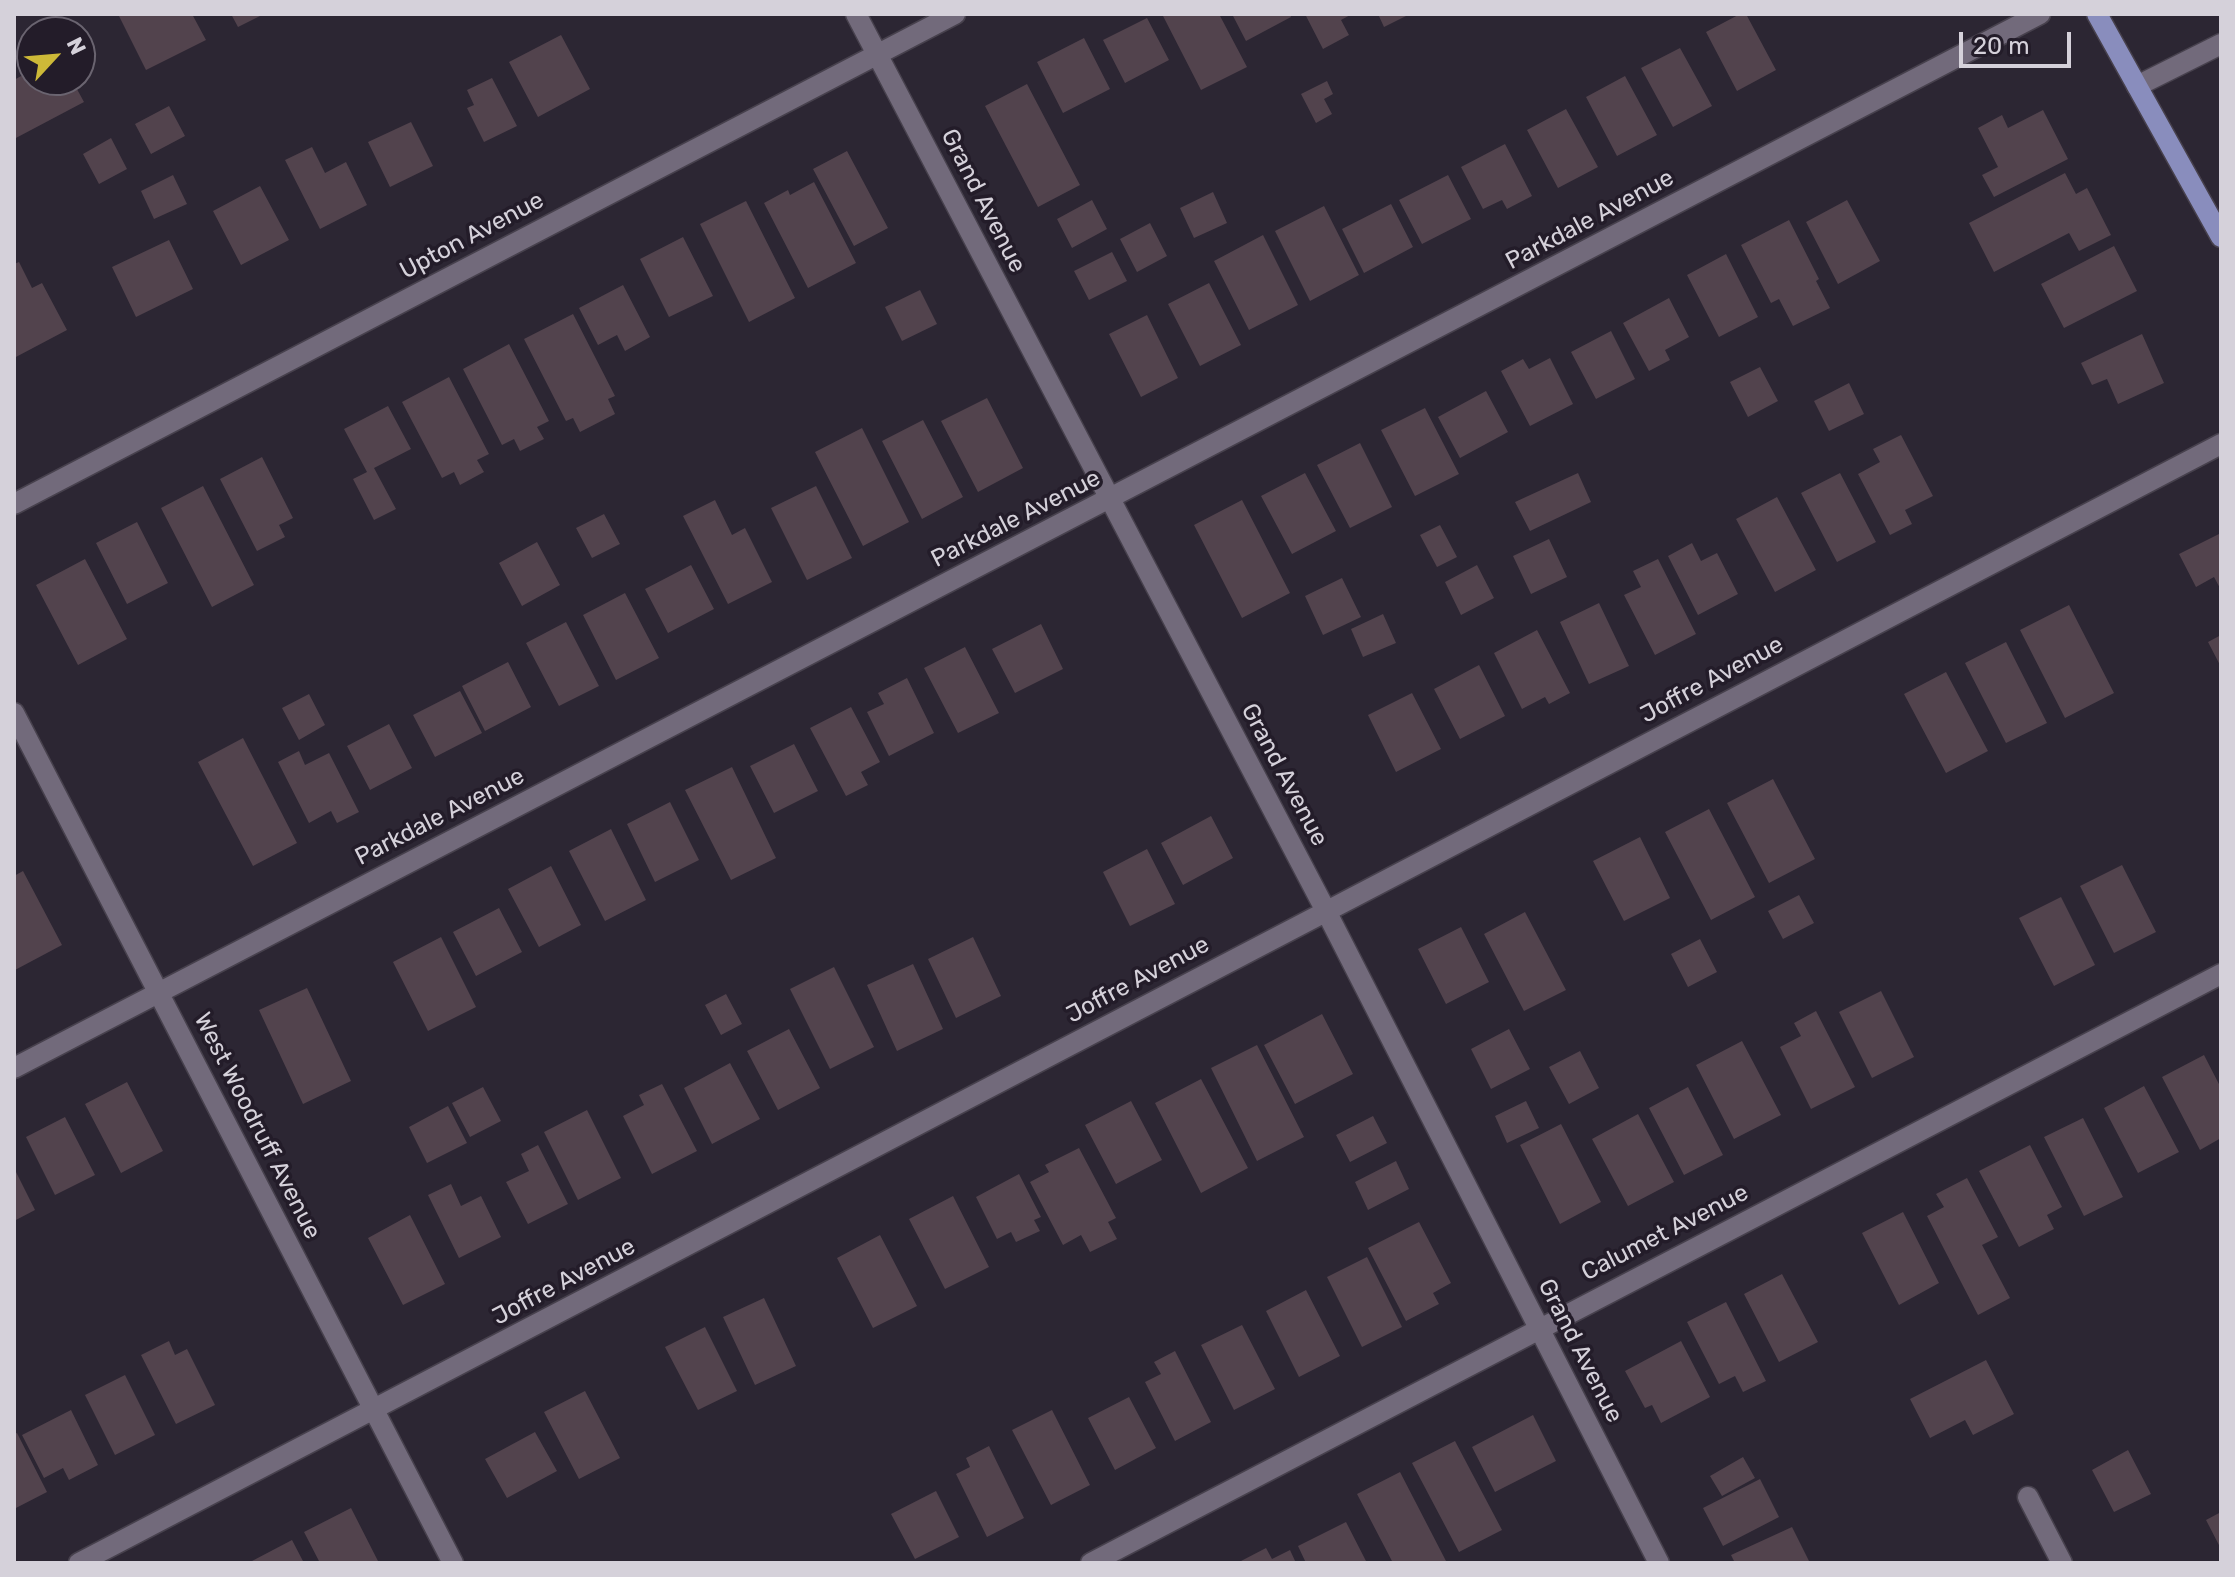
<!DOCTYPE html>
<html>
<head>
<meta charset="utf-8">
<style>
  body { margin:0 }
  #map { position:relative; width:2235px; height:1577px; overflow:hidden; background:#2c2633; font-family:Rubik,sans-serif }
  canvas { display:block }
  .frame { position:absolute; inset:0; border:16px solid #d5d1da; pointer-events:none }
  .north { position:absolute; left:16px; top:16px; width:80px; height:80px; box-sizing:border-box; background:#231c29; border:2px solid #6a6470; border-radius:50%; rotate:64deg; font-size:22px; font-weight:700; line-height:32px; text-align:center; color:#d5d1da }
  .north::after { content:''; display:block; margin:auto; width:28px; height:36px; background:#cdb938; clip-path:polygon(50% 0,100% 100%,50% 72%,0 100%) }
  .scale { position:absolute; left:1959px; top:32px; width:112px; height:36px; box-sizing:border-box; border:4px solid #d5d1da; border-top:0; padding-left:10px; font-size:24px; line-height:28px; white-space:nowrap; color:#d5d1da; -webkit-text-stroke:6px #231c29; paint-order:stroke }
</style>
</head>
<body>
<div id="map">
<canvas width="2235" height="1577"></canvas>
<div class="frame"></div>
<div class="north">N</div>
<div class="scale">20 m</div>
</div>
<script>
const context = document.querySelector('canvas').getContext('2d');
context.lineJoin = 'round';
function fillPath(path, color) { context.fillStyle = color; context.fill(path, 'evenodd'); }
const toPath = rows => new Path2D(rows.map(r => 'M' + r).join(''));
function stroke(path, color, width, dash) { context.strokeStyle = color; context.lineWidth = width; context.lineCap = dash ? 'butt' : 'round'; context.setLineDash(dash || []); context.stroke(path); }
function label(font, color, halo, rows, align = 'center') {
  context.font = font + ' Rubik,sans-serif'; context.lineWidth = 7; context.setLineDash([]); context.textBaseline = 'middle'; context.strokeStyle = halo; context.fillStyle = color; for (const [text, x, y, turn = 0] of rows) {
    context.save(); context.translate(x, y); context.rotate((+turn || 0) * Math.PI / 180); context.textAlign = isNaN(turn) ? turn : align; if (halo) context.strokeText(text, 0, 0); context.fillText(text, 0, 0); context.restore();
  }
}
const building = toPath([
  [118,14,192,14,206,40,146,70],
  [231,14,264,14,238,27],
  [1162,14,1219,14,1247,67,1201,90],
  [1232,14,1290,14,1291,17,1246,41],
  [1305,14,1352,14,1341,20,1349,35,1323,49],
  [1378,14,1410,14,1384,27],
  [1740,14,1746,14,1776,70,1737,91,1706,32],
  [1147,18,1169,60,1125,83,1103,40],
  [561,35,590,89,538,117,509,62],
  [1084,38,1110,89,1063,113,1037,62],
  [1680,48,1712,106,1673,127,1641,68],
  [32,70,32,80,72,80,84,102,14,139,14,80],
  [1625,76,1657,135,1617,156,1586,97],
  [492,78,517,126,484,142,467,108,474,105,467,90],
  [1327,81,1333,94,1324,99,1332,114,1316,123,1301,94],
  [1027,84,1080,185,1038,207,985,106],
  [169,106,185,136,151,154,135,124],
  [1566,109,1598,167,1558,188,1527,130],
  [2043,110,2068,159,1994,197,1982,175,1998,167,1978,128,2002,115,2008,128],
  [411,122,433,166,390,187,368,142],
  [111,138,127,169,99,184,83,154],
  [1505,144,1532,196,1507,209,1502,200,1483,209,1461,167],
  [312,147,325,173,346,162,367,205,320,229,285,160],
  [847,151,888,228,854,246,813,169],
  [2065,173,2076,194,2087,188,2111,235,2079,251,2069,233,1994,272,1969,223],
  [173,175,187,204,154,219,141,191],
  [1448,175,1471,219,1422,244,1399,200],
  [814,182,856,263,808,288,764,203,788,190,790,195],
  [260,186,289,240,241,265,213,211],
  [1213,192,1227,223,1194,238,1180,208],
  [1092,200,1107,229,1072,248,1057,219],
  [1847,200,1880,261,1838,284,1806,222],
  [746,201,795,298,749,322,700,224],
  [1391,204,1413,247,1364,273,1342,229],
  [1324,206,1359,275,1310,301,1275,231],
  [1789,220,1819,279,1816,281,1830,308,1793,326,1779,299,1771,303,1741,245],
  [1150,223,1167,256,1137,272,1120,239],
  [1263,235,1298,305,1249,330,1214,261],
  [683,237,713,296,669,317,640,259],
  [169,240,193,289,136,317,112,267],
  [2114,246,2137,291,2064,328,2041,284],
  [1112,252,1127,281,1089,300,1074,271],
  [1726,254,1758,317,1719,337,1687,275],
  [19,262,32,288,42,283,67,330,14,358,14,264],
  [1209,283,1241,345,1200,366,1168,304],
  [623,285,650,337,625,351,617,335,598,345,579,308],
  [920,290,937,324,902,341,885,307],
  [1669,298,1689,337,1665,350,1670,360,1649,371,1623,323],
  [573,314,615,396,608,399,615,414,580,432,573,418,566,421,524,339],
  [1147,315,1178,378,1141,397,1109,334],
  [1611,331,1635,379,1596,399,1571,352],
  [2142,334,2164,383,2118,404,2107,379,2092,385,2081,363],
  [509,344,549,421,537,427,544,439,520,451,514,439,502,445,463,369],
  [1550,358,1573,404,1530,426,1501,371,1523,359,1529,369],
  [1760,367,1778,401,1748,417,1730,382],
  [449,377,489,454,477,460,484,472,460,485,454,472,442,478,402,402],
  [1849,383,1864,414,1829,431,1814,401],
  [1486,391,1508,432,1460,458,1438,417],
  [987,398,1023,468,978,492,941,421],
  [388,406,411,449,374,468,396,509,374,520,353,479,367,472,344,429],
  [1425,408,1459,474,1415,496,1381,430],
  [923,420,963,497,922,519,882,441],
  [862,428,909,522,863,546,815,452],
  [1901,435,1933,496,1905,510,1912,524,1890,535,1858,474,1880,462,1873,449],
  [1360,443,1392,507,1350,528,1317,465],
  [262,457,293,518,279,525,285,537,257,551,220,479],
  [1305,473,1336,531,1292,554,1261,496],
  [1578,473,1591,502,1530,531,1515,502],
  [1840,473,1876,542,1837,562,1801,493],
  [203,486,254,585,212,607,161,508],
  [816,486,852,558,807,580,771,508],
  [1777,497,1816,570,1775,592,1736,519],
  [715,500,732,535,745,528,772,582,728,604,683,516],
  [1242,500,1290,593,1242,618,1194,525],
  [604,514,620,544,592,558,576,528],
  [137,522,168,583,127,604,96,543],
  [1440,525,1457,557,1437,567,1420,535],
  [2221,533,2221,590,2214,577,2196,587,2179,554],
  [1549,539,1567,577,1531,594,1513,556],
  [537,542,560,585,522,606,499,563],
  [1692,543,1701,561,1717,553,1738,594,1698,615,1668,556],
  [85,559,127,639,78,665,36,585],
  [1658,559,1696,634,1655,655,1624,595,1641,587,1633,571],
  [691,565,714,609,668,633,645,589],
  [1477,565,1494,598,1461,615,1445,582],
  [1342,578,1361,617,1323,635,1305,596],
  [625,593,659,658,616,680,583,615],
  [1599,603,1629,666,1589,684,1560,622],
  [2069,605,2114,693,2065,718,2020,630],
  [1383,614,1396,643,1363,657,1351,629],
  [566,622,599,686,559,706,526,643],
  [1041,624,1063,669,1015,693,992,649],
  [1537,630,1570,693,1549,704,1545,697,1522,709,1494,653],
  [2221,635,2221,667,2208,642],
  [2006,642,2047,723,2006,743,1965,663],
  [965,647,999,713,958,733,924,668],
  [508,662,531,707,485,731,462,686],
  [1479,665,1505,716,1460,739,1434,689],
  [1946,672,1988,751,1946,773,1904,694],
  [907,678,934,733,889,756,867,712,884,704,878,693],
  [460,691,482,733,435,757,413,715],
  [1412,693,1441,749,1396,772,1368,715],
  [309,694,325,725,299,740,282,708],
  [851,707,880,762,861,772,868,785,846,796,810,728],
  [389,724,412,768,370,790,347,746],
  [243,738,297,843,253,866,198,762],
  [794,744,818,791,774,813,750,766],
  [299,751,305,765,329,753,359,812,337,823,331,811,309,823,278,762],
  [732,767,776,858,731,880,685,790],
  [1773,779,1815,859,1769,883,1727,803],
  [670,802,699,860,655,882,627,824],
  [1709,809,1755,897,1711,920,1665,832],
  [1211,816,1233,858,1183,885,1161,843],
  [611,829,646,900,605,921,569,851],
  [1640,837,1670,898,1624,921,1593,861],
  [1147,849,1175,904,1130,926,1103,872],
  [2122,865,2156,932,2114,953,2080,886],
  [551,866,581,925,539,947,508,889],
  [23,871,62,945,15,970,14,876],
  [1799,895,1814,923,1783,939,1768,911],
  [2061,897,2095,965,2054,986,2019,918],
  [499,908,522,952,476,976,453,932],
  [1525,912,1566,990,1524,1011,1484,934],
  [1461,927,1489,982,1446,1004,1418,949],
  [441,937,476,1007,428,1031,393,962],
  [973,937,1001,996,956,1018,928,959],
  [1700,939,1717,972,1688,987,1671,954],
  [913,964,943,1029,897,1051,867,985],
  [834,967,874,1047,830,1069,790,989],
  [307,988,351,1081,303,1104,259,1010],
  [1881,991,1914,1057,1872,1078,1839,1012],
  [726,994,742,1024,721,1035,705,1005],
  [1816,1011,1855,1087,1811,1109,1780,1047,1801,1036,1794,1023],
  [1322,1014,1353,1074,1295,1104,1264,1045],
  [789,1029,820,1088,778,1110,747,1051],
  [1509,1029,1530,1069,1491,1089,1471,1049],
  [1742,1041,1781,1115,1734,1139,1696,1065],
  [1257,1045,1304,1137,1257,1161,1211,1068],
  [1580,1051,1599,1088,1569,1104,1549,1067],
  [2204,1055,2221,1088,2221,1138,2200,1150,2162,1077],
  [730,1063,760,1119,712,1144,684,1088],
  [1201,1079,1248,1168,1201,1193,1155,1103],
  [127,1082,163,1151,121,1173,85,1104],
  [662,1084,697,1151,652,1174,623,1116,644,1105,639,1095],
  [2144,1086,2179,1152,2138,1173,2104,1108],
  [483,1087,501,1121,470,1137,452,1103],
  [1688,1087,1723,1155,1684,1175,1649,1108],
  [1131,1101,1162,1160,1116,1184,1085,1125],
  [1526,1101,1539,1128,1507,1143,1495,1116],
  [448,1106,467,1143,427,1163,409,1127],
  [587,1110,621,1178,578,1200,544,1132],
  [1638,1114,1674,1182,1628,1206,1592,1139],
  [1373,1116,1387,1143,1350,1162,1336,1135],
  [65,1117,95,1175,55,1195,26,1137],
  [2083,1118,2123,1197,2084,1216,2044,1137],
  [1561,1124,1601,1202,1560,1224,1520,1145],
  [538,1145,568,1204,528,1224,506,1182,529,1171,521,1154],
  [2030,1145,2062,1207,2047,1215,2054,1229,2019,1247,1979,1171],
  [1079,1148,1116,1218,1108,1222,1117,1239,1090,1252,1081,1235,1063,1245,1030,1182,1049,1172,1045,1165],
  [1396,1161,1409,1189,1368,1210,1355,1182],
  [14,1168,35,1210,14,1221],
  [1019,1174,1041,1217,1034,1220,1040,1231,1016,1242,1011,1232,997,1239,976,1197],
  [1967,1178,1998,1237,1982,1245,2010,1298,1978,1315,1927,1216,1944,1207,1936,1194],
  [451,1184,461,1206,481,1196,501,1237,459,1258,428,1195],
  [953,1196,989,1267,945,1289,909,1219],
  [1903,1212,1939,1283,1899,1305,1862,1233],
  [410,1215,445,1284,403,1305,368,1238],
  [1419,1222,1451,1283,1433,1293,1439,1304,1406,1321,1368,1248],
  [880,1235,917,1306,873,1328,837,1258],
  [1367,1257,1402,1327,1362,1347,1327,1277],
  [1782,1274,1818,1342,1779,1362,1744,1294],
  [1306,1290,1340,1356,1299,1377,1266,1311],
  [764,1298,796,1366,755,1385,723,1317],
  [1726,1302,1766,1381,1743,1392,1735,1376,1719,1384,1687,1322],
  [1242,1325,1275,1389,1234,1410,1201,1345],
  [705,1327,737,1391,698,1410,665,1347],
  [169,1341,175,1355,187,1349,215,1405,176,1424,141,1355],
  [1681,1341,1710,1397,1661,1423,1652,1405,1645,1408,1625,1371],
  [1175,1351,1211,1422,1175,1441,1145,1382,1161,1374,1154,1362],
  [1986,1360,2014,1414,1973,1435,1965,1420,1930,1438,1910,1399],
  [125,1375,155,1435,115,1455,85,1395],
  [585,1391,620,1458,579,1479,544,1412],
  [1129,1397,1156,1448,1115,1470,1088,1418],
  [71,1410,98,1465,69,1480,63,1468,44,1478,22,1435],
  [1052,1410,1090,1485,1051,1505,1012,1430],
  [1533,1415,1556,1461,1495,1492,1472,1447],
  [535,1432,557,1471,507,1498,485,1459],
  [17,1433,47,1492,14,1509,14,1434],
  [1455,1441,1502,1530,1459,1552,1412,1463],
  [989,1446,1024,1518,987,1537,956,1474,970,1467,966,1458],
  [2128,1450,2151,1494,2114,1512,2092,1470],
  [1743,1457,1755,1478,1722,1496,1710,1476],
  [1400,1472,1446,1561,1443,1563,1393,1563,1357,1494],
  [1760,1479,1779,1517,1723,1546,1703,1508],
  [936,1491,959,1537,915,1559,891,1514],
  [351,1508,379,1563,320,1563,304,1532],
  [2221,1512,2221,1549,2206,1520],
  [1346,1522,1367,1563,1306,1563,1298,1546],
  [1792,1527,1810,1563,1735,1563,1731,1555],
  [292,1540,304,1563,253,1563,252,1561],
  [1266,1548,1272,1559,1290,1550,1296,1563,1242,1563,1241,1561]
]);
const minor = toPath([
  [856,14,1326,911,1659,1563],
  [2137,86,2221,44],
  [14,504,955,14],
  [14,713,453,1563],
  [14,1068,2040,14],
  [2028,1497,2062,1563],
  [79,1563,2221,444],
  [1091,1563,2221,974]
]);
const major = toPath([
  [2097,14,2221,237]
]);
const streetNames = [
  ["Grand Avenue",983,201,63],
  ["Parkdale Avenue",1590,220,-28],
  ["Upton Avenue",472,236,-28],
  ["Parkdale Avenue",1016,519,-27],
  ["Joffre Avenue",1712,680,-28],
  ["Grand Avenue",1284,775,62],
  ["Parkdale Avenue",440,817,-27],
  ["Joffre Avenue",1138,980,-28],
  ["West Woodruff Avenue",257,1126,63],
  ["Calumet Avenue",1665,1233,-27],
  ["Joffre Avenue",564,1282,-28],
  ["Grand Avenue",1580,1351,63]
];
fillPath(building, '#52434d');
stroke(minor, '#47414d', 23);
stroke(major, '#47414d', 23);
stroke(minor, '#726a7b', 20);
stroke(major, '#898dbd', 20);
label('24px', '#d5d1da', '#231c29', streetNames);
</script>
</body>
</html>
